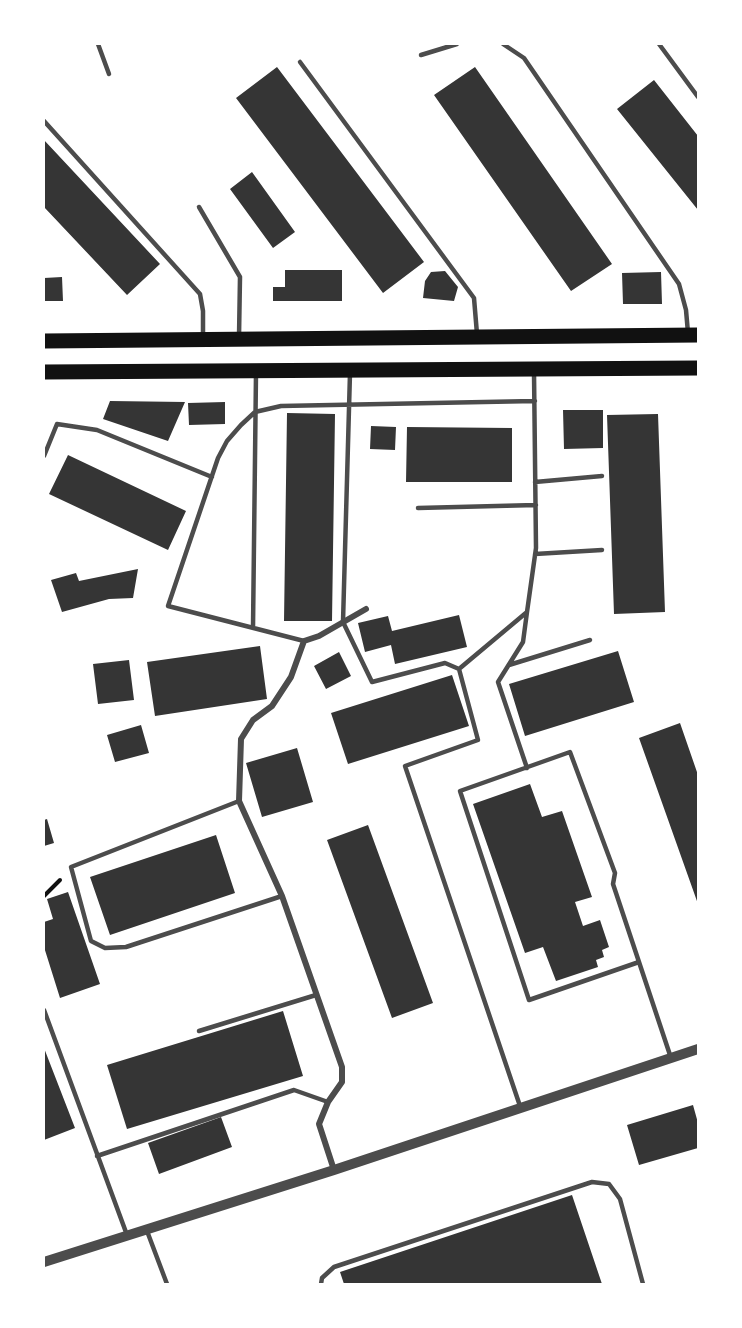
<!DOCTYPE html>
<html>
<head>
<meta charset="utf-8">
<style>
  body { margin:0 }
  #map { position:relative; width:742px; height:1328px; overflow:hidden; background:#fff; font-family:Lato,sans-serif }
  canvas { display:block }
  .frame { position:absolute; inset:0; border:45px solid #fff; pointer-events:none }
</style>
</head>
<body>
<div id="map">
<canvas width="742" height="1328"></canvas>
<div class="frame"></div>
</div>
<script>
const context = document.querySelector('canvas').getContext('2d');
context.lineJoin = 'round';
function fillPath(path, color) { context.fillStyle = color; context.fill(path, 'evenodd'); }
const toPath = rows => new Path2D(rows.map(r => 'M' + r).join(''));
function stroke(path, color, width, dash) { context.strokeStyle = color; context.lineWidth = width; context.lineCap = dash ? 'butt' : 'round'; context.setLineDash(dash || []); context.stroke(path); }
const building = toPath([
  [277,67,424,262,383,293,236,98],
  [475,67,612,264,571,291,434,95],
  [654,80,698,136,698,210,617,109],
  [44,140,160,264,127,295,44,207],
  [252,172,295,232,273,248,230,189],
  [285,270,342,270,342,301,273,301,273,287,285,287],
  [445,271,458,287,454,301,423,298,425,281,431,272],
  [661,272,662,304,623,304,622,273],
  [62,277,63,301,44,301,44,278],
  [110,401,185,402,168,441,103,419],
  [225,402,225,424,189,425,188,403],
  [563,410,603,410,603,448,564,449],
  [287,413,335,414,332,621,284,621],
  [658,414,665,612,614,614,607,415],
  [371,426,396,427,395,450,370,449],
  [407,427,512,428,512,482,406,482],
  [68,455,186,511,168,550,49,494],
  [138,569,133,598,109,599,62,612,51,580,76,573,79,581],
  [459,615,467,647,395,664,391,645,365,652,358,623,388,616,392,631],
  [260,646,267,699,155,716,147,662],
  [618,651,634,702,525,736,509,684],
  [339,652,351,676,326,689,314,666],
  [129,660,134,700,98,704,93,664],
  [452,675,469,726,348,764,331,713],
  [680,723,698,775,698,904,639,738],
  [141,725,149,753,115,762,107,735],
  [297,748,313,802,262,817,246,763],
  [530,784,542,817,562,811,592,897,575,902,583,926,600,920,609,947,602,950,604,957,596,960,598,967,556,981,543,947,525,953,473,804],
  [47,819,54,843,44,846,44,820],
  [368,825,433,1003,392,1018,327,840],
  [216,835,235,893,110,935,90,877],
  [68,892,100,984,60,998,44,947,44,922,53,919,47,899],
  [283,1011,303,1076,127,1129,107,1065],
  [44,1048,75,1128,44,1140],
  [693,1105,698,1123,698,1148,639,1165,627,1125],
  [221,1117,232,1147,159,1174,148,1143],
  [572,1195,602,1284,344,1284,340,1272]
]);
const path = toPath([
  [44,896,60,880]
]);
const service = toPath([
  [98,44,109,74],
  [503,44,524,58,679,284,686,310,688,333],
  [659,44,698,97],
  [421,55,457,44],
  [300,62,474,298,477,334],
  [44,121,200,294,203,311,203,337],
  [199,207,240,277,239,337],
  [350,373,343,622,372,682,445,663,459,669],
  [44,456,57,424,97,430,212,477],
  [535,482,602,476],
  [418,508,536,505],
  [535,554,602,550],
  [253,628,256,373],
  [304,641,168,606,218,458,227,441,241,425,255,412,281,406,535,401],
  [509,665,590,640],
  [527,768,498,682,523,642,527,612],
  [239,801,71,867,91,941,105,948,126,947,282,896],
  [639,962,529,1000,460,791,570,752,615,873,613,884,671,1058],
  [44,1010,127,1235],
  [199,1031,316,995],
  [520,1106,405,766,478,740,459,669,527,612,536,548,534,372],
  [97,1156,294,1090,328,1102],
  [147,1231,167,1284],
  [321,1284,322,1278,334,1267,592,1182,609,1184,620,1199,643,1284]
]);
const minor = toPath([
  [334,1170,319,1124,328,1102,342,1082,342,1067,282,896,239,801,241,739,253,720,272,706,291,677,304,641,319,636,366,609]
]);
const tertiary = toPath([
  [44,1262,334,1170,698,1049]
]);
const primary = toPath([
  [44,341,698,335],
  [44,372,698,368]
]);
fillPath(building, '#353535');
stroke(path, '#111', 4);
stroke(service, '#4c4c4c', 4.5);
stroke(minor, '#4c4c4c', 6);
stroke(tertiary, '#4c4c4c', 10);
stroke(primary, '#111', 15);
</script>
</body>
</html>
